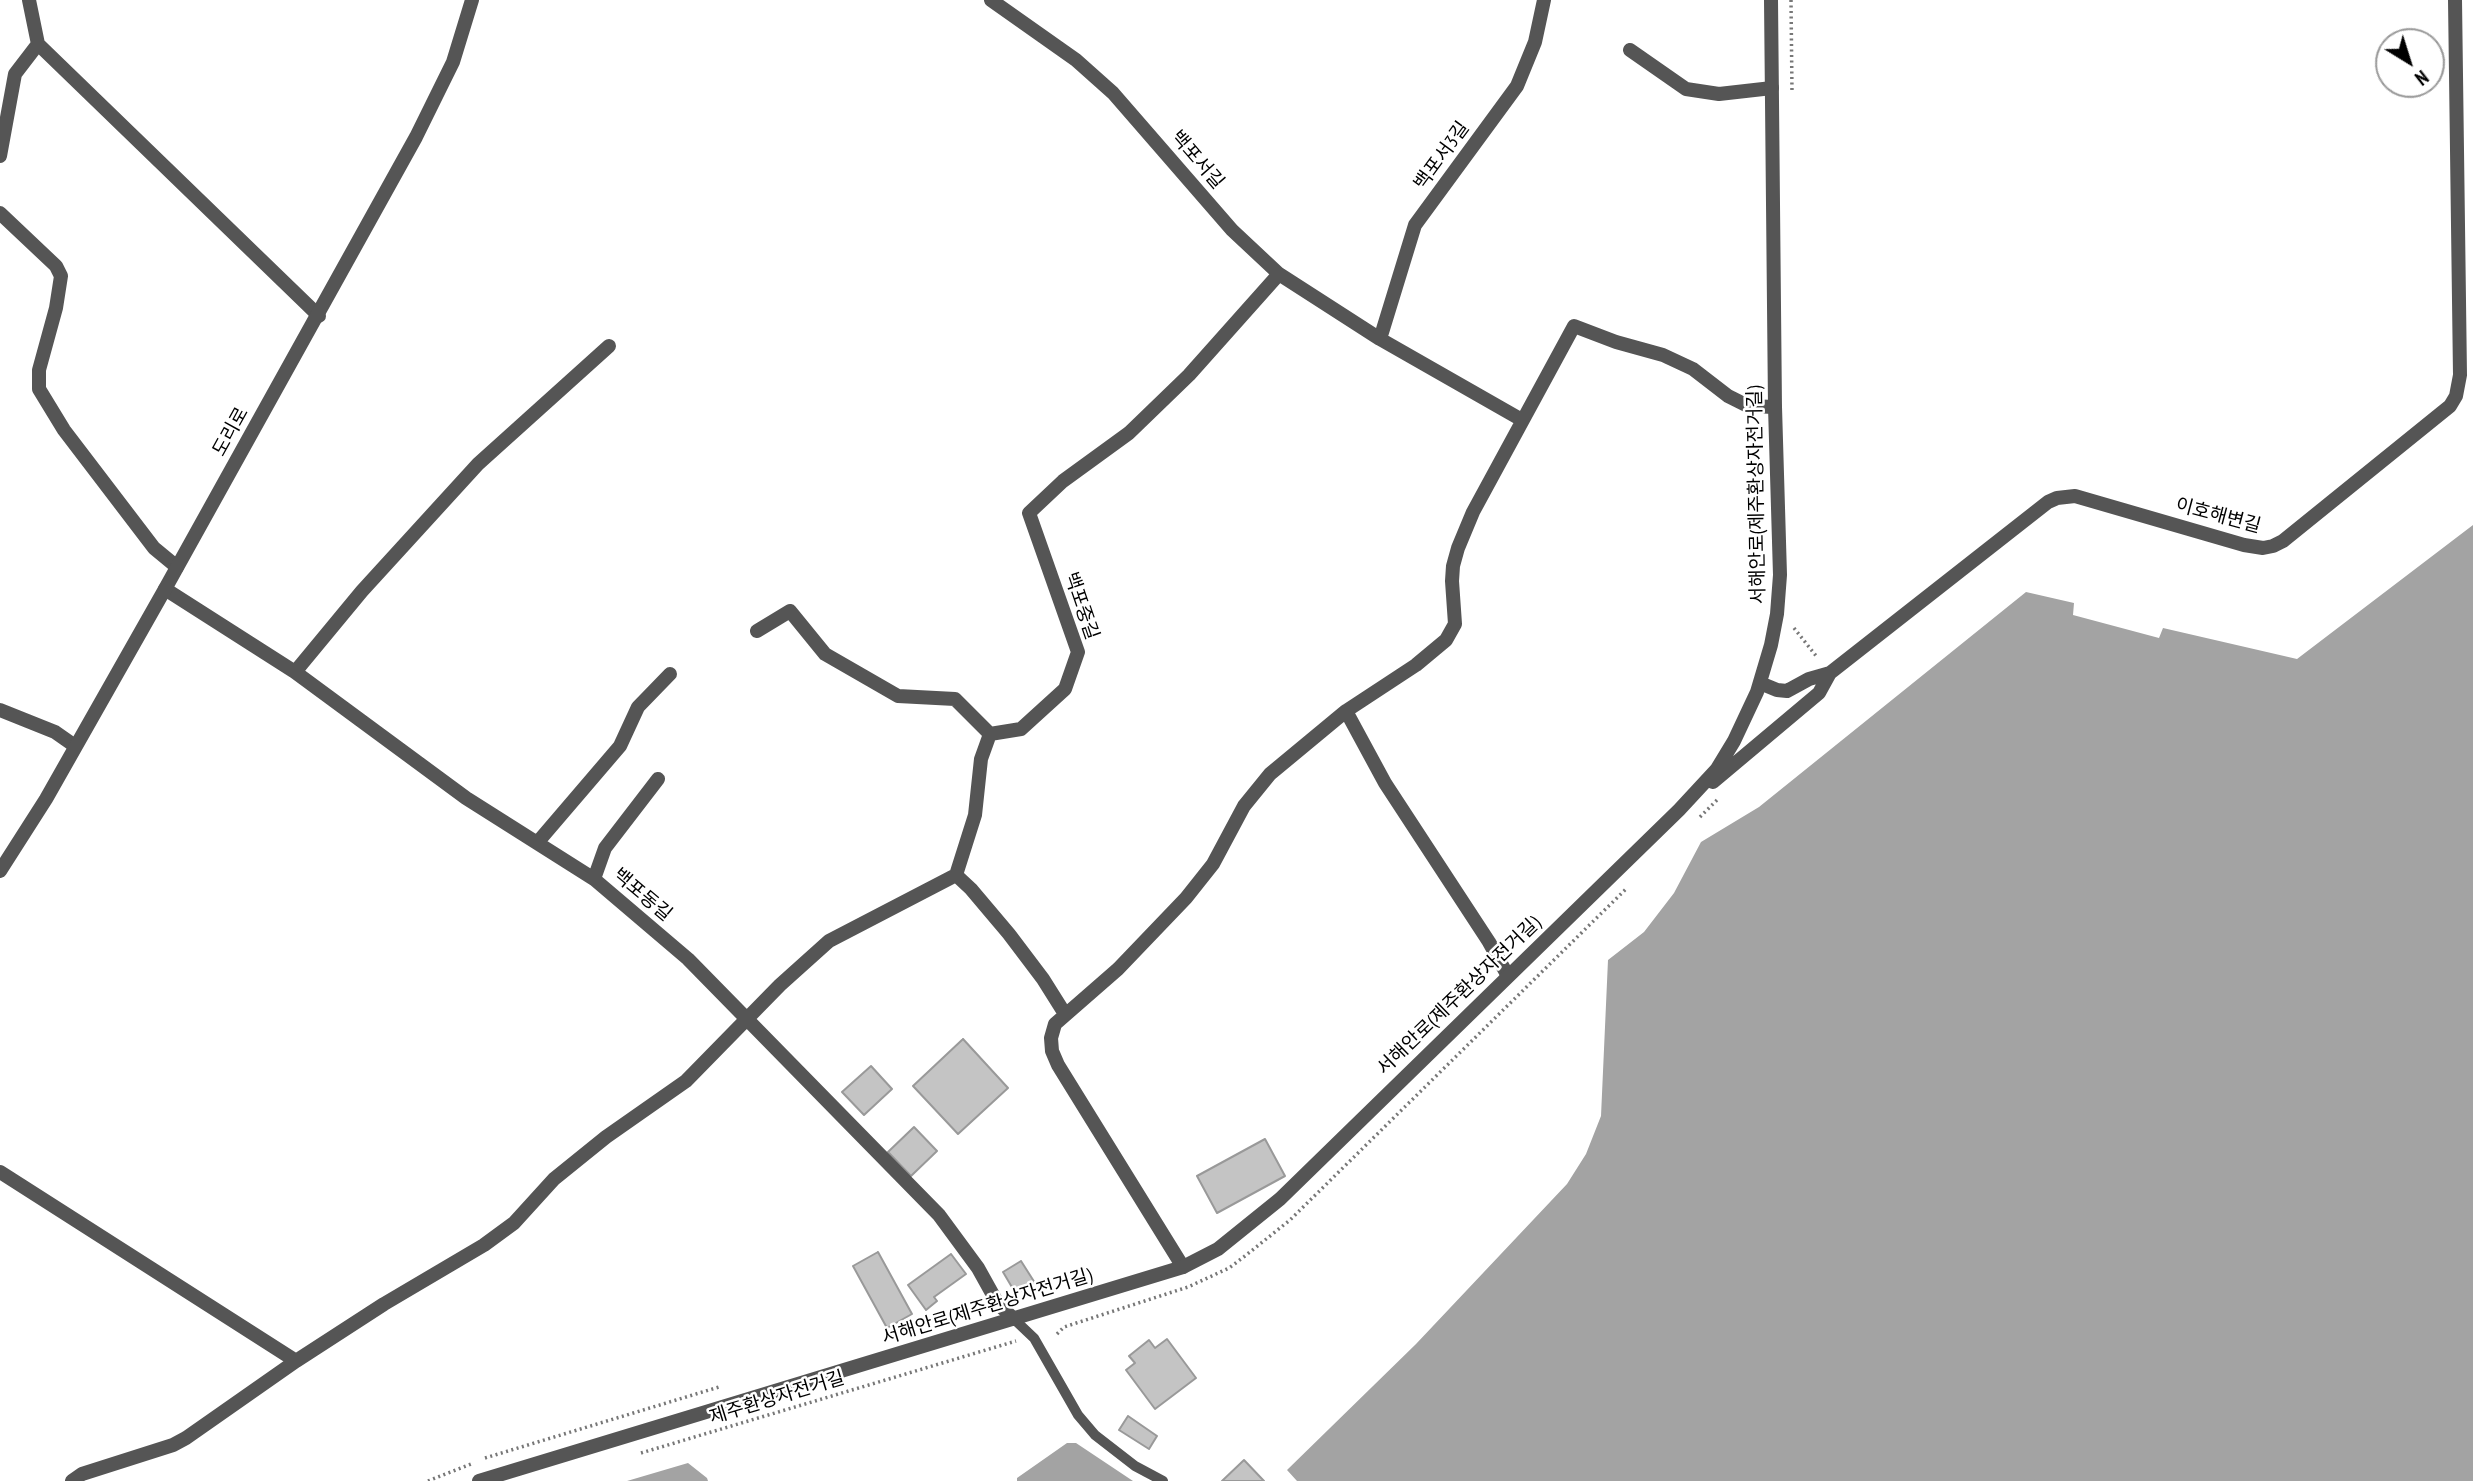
<!DOCTYPE html>
<html>
<head>
<meta charset="utf-8">
<style>
  body { margin:0 }
  #map { position:relative; width:2473px; height:1481px; overflow:hidden; background:#fff; font-family:"PT Sans Narrow",sans-serif }
  canvas { display:block }
  .north { position:absolute; left:2375px; top:28px; width:70px; height:70px; box-sizing:border-box; background:#fff; border:2px solid #999; border-radius:50%; rotate:142deg; font-size:19px; font-weight:700; line-height:28px; text-align:center; color:#000 }
  .north::after { content:''; display:block; margin:auto; width:24px; height:32px; background:#000; clip-path:polygon(50% 0,100% 100%,50% 72%,0 100%) }
</style>
</head>
<body>
<div id="map">
<canvas width="2473" height="1481"></canvas>
<div class="north">N</div>
</div>
<script>
const context = document.querySelector('canvas').getContext('2d');
context.lineJoin = 'round';
function fillPath(path, color) { context.fillStyle = color; context.fill(path, 'evenodd'); }
const toPath = rows => new Path2D(rows.map(r => 'M' + r).join(''));
function stroke(path, color, width, dash) { context.strokeStyle = color; context.lineWidth = width; context.lineCap = dash ? 'butt' : 'round'; context.setLineDash(dash || []); context.stroke(path); }
function label(font, color, halo, rows, align = 'center') {
  context.font = font + ' "PT Sans Narrow","Noto Sans KR",sans-serif'; context.lineWidth = 5; context.setLineDash([]); context.textBaseline = 'middle'; context.strokeStyle = halo; context.fillStyle = color; for (const [text, x, y, turn = 0] of rows) {
    context.save(); context.translate(x, y); context.rotate((+turn || 0) * Math.PI / 180); context.textAlign = isNaN(turn) ? turn : align; if (halo) context.strokeText(text, 0, 0); context.fillText(text, 0, 0); context.restore();
  }
}
const water = toPath([
  [2473,525,2473,1481,1297,1481,1287,1470,1416,1344,1567,1184,1586,1154,1601,1116,1608,960,1644,932,1674,893,1701,842,1759,807,2026,592,2074,603,2073,615,2159,638,2163,628,2297,659],
  [1067,1443,1076,1443,1133,1481,1017,1481,1017,1478],
  [688,1463,707,1478,708,1481,627,1481]
]);
const building = toPath([
  [963,1039,1008,1088,958,1134,913,1086,963,1039],
  [871,1066,892,1089,864,1115,842,1092,871,1066],
  [914,1127,937,1151,911,1176,888,1152,914,1127],
  [1265,1139,1285,1176,1217,1213,1197,1176,1265,1139],
  [878,1252,912,1314,887,1328,853,1266,878,1252],
  [951,1254,966,1274,934,1297,937,1301,926,1310,908,1285,951,1254],
  [1021,1261,1035,1283,1016,1294,1003,1272,1021,1261],
  [1167,1339,1196,1378,1155,1409,1126,1370,1135,1363,1129,1356,1149,1340,1155,1348,1167,1339],
  [1128,1416,1157,1436,1149,1449,1119,1430,1128,1416],
  [1244,1460,1264,1481,1222,1481,1244,1460]
]);
const path = toPath([
  [1791,0,1792,92],
  [1794,628,1817,657],
  [1700,817,1717,800],
  [1057,1334,1064,1327,1188,1287,1229,1268,1245,1256,1290,1220,1627,888],
  [641,1453,1016,1341],
  [485,1458,719,1387],
  [428,1481,471,1464]
]);
const service = toPath([
  [1014,1319,1034,1338,1078,1415,1095,1435,1135,1466,1163,1481]
]);
const minor = toPath([
  [29,0,38,44,319,316],
  [991,0,1076,60,1113,93,1232,230,1279,274,1380,339,1522,420],
  [1630,50,1686,89,1719,94,1772,88],
  [0,156,15,74,38,44],
  [0,213,56,266,61,276,56,308,39,370,39,389,64,430,154,548,177,567],
  [1380,339,1415,225,1517,86,1535,42,1544,0],
  [165,589,295,672,466,798,594,879,688,959,939,1215,978,1268,998,1304,1014,1319],
  [757,631,790,611,825,654,898,696,955,699,990,734],
  [295,672,362,591,478,464,609,346],
  [0,710,55,732,75,746],
  [1346,711,1385,783,1489,942,1508,976],
  [537,843,620,746,638,707,670,674],
  [594,879,605,848,658,779],
  [1065,1014,1043,979,1009,934,971,889,956,875,975,815,981,759,990,734,1021,729,1065,689,1078,652,1029,513,1063,481,1129,433,1189,375,1279,274],
  [0,1172,296,1361],
  [1183,1267,1058,1065,1052,1051,1051,1038,1055,1024,1118,969,1186,898,1213,864,1244,806,1270,774,1346,711,1416,665,1446,640,1455,624,1452,581,1453,566,1458,548,1473,512,1574,326,1616,342,1663,355,1693,369,1728,396,1748,406,1775,407],
  [72,1481,82,1474,173,1445,186,1438,296,1361,384,1304,484,1245,514,1223,554,1179,606,1137,686,1081,780,985,829,941,956,875]
]);
const tertiary = toPath([
  [1760,683,1777,690,1787,691,1809,679,1830,673],
  [1713,782,1819,693,1830,673,2048,502,2057,498,2075,496,2244,545,2263,548,2273,546,2283,541,2450,406,2456,396,2460,375,2455,0],
  [0,871,46,799,165,589,416,137,453,62,472,0],
  [479,1481,1183,1267,1218,1249,1280,1199,1679,810,1717,769,1734,741,1757,692,1771,645,1777,614,1780,575,1775,407,1771,0]
]);
const streetNames = [
  ["백포서3길",1442,156,-54],
  ["백포서길",1197,160,49],
  ["도리로",231,432,-61],
  ["서해안로(제주환상자전거길)",1757,495,-91],
  ["이호해변길",2218,516,15],
  ["백포중길",1081,606,71],
  ["백포동길",642,895,40],
  ["서해안로(제주환상자전거길)",1459,996,-44],
  ["서해안로(제주환상자전거길)",987,1307,-17],
  ["제주환상자전거길",777,1398,-17]
];
fillPath(water, '#a3a3a3');
fillPath(building, '#c4c4c4');
stroke(building, '#999', 2);
stroke(path, '#777', 3.5, [2, 3.5]);
stroke(service, '#555', 10);
stroke(minor, '#555', 14);
stroke(tertiary, '#555', 14);
label('19px', '#000', '#fff', streetNames);
</script>
</body>
</html>
